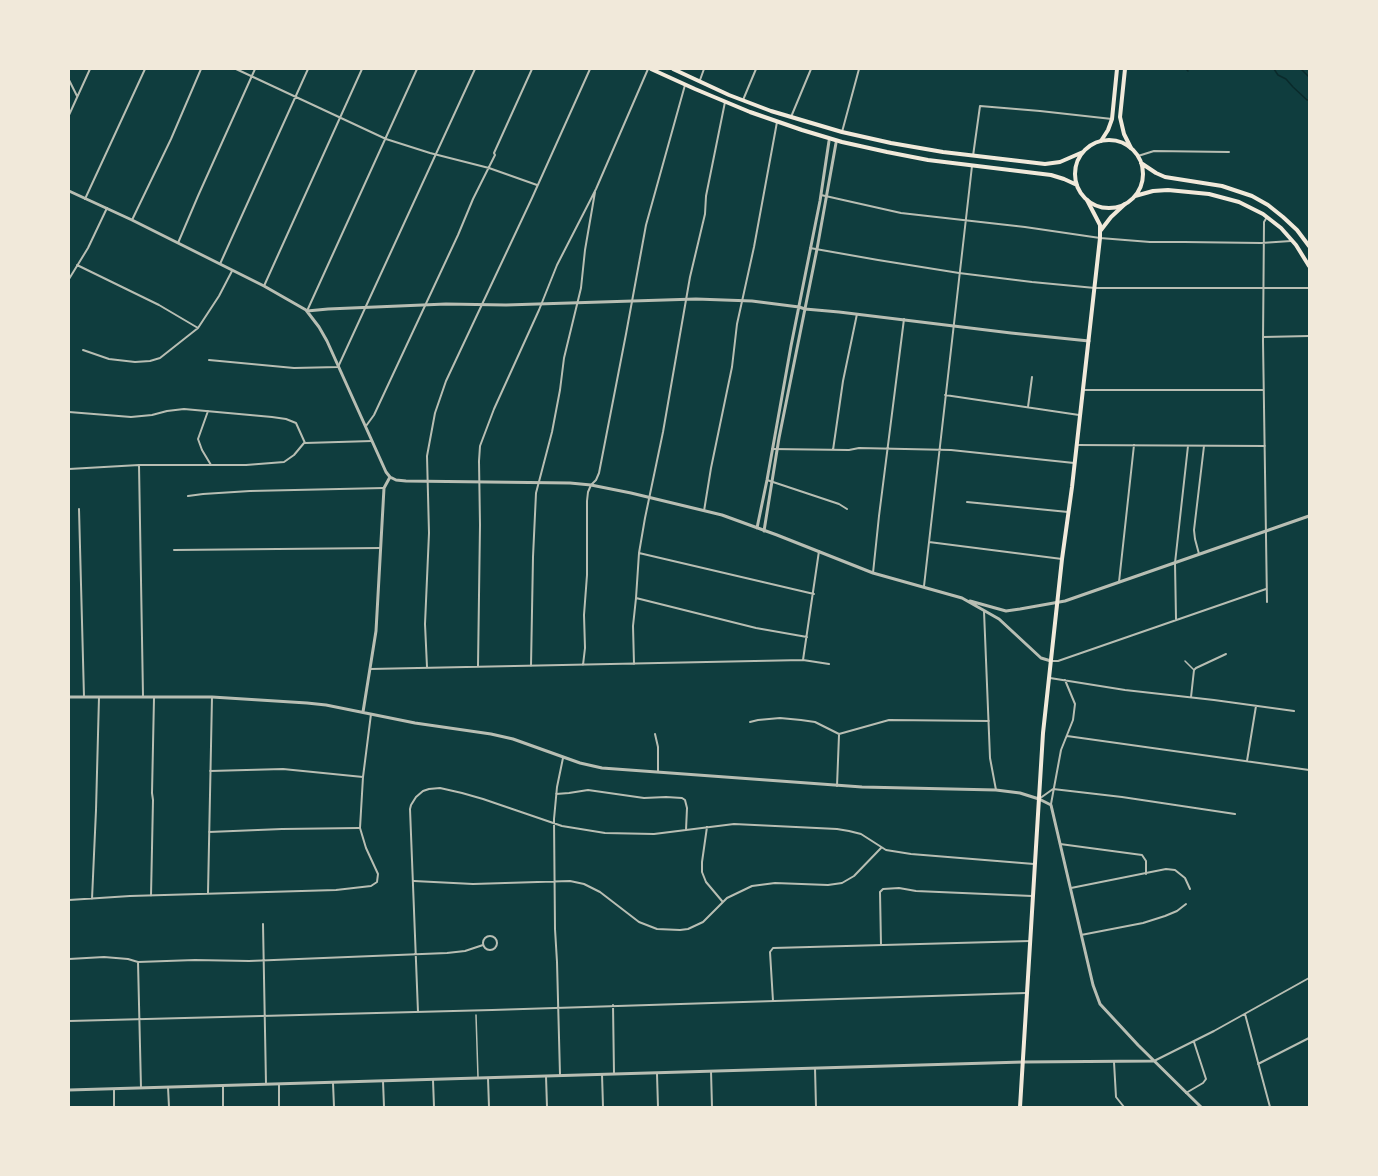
<!DOCTYPE html>
<html>
<head>
<meta charset="utf-8">
<style>
  body { margin:0 }
  #map { position:relative; width:1378px; height:1176px; overflow:hidden; background:#0f3d3e; font-family:"Nunito Sans",sans-serif }
  canvas { display:block }
  .frame { position:absolute; inset:0; border:70px solid #f1e9da; pointer-events:none }
</style>
</head>
<body>
<div id="map">
<canvas width="1378" height="1176"></canvas>
<div class="frame"></div>
</div>
<script>
const context = document.querySelector('canvas').getContext('2d');
context.lineJoin = 'round';
const toPath = rows => new Path2D(rows.map(r => 'M' + r).join(''));
function stroke(path, color, width, dash) { context.strokeStyle = color; context.lineWidth = width; context.lineCap = dash ? 'butt' : 'round'; context.setLineDash(dash || []); context.stroke(path); }
const stream = toPath([
  [1186,69,1188,71],
  [1274,69,1278,75,1286,79,1293,87,1307,100,1309,100],
  [1301,69,1309,77]
]);
const service = toPath([
  [1185,661,1194,670],
  [476,1015,478,1077]
]);
const minor = toPath([
  [236,69,386,139,430,153,489,168,537,185],
  [69,80,77,96],
  [700,80,704,69],
  [743,100,756,69],
  [69,115,90,69],
  [791,117,811,69],
  [842,132,859,69],
  [973,156,980,106,1040,111,1112,119],
  [1138,156,1154,151,1229,152],
  [821,195,901,213,1025,227,1100,238,1150,242,1184,242,1261,243,1291,241],
  [85,199,145,69],
  [132,220,171,139,201,69],
  [178,243,198,196,255,69],
  [810,248,878,260,959,273,1032,282,1095,288,1309,288],
  [220,264,308,69],
  [77,265,159,305,198,328],
  [69,279,88,248,107,208],
  [264,286,362,69],
  [307,311,417,69],
  [1263,337,1309,336],
  [83,350,109,359,135,362,150,361,160,358,198,328,219,296,232,271],
  [209,360,294,368,338,367,475,69],
  [1083,390,1263,390],
  [945,395,1079,415],
  [1028,407,1032,377],
  [208,411,198,439,202,450,211,465],
  [69,412,131,417,152,415,167,411,184,409,272,417,286,419,296,423,305,443,372,441],
  [366,426,374,415,458,235,473,199,495,155,494,153,532,69],
  [1076,445,1265,446],
  [772,449,849,450,859,448,951,450,1074,463],
  [833,450,843,381,857,314],
  [139,465,143,696],
  [69,469,139,465,246,465,284,462,294,455,304,443],
  [767,480,839,504,847,509],
  [188,496,203,494,250,491,384,488],
  [967,502,1068,512],
  [79,509,84,697],
  [704,511,711,468,732,367,737,324,754,247,777,122],
  [929,542,1062,559],
  [174,550,381,548],
  [639,553,814,594],
  [1199,554,1195,539,1194,530,1204,446],
  [873,573,879,516,904,319],
  [1119,582,1134,445],
  [924,586,972,166],
  [636,598,756,628,807,637],
  [1267,602,1263,341,1264,222,1267,217],
  [984,611,990,758,996,790],
  [1176,619,1175,563,1188,446],
  [803,660,819,551],
  [1053,661,1058,661,1266,589],
  [634,664,633,626,636,598,639,553,645,518,663,432,690,277,705,214,706,196,725,102],
  [583,665,585,648,584,615,587,575,587,501,588,492,591,485,596,480,599,473,626,334,646,225,685,85],
  [478,666,480,525,479,461,480,446,494,409,539,310,557,265,596,189,648,69],
  [531,666,533,557,536,493,552,432,560,390,564,358,581,288,585,250,595,192],
  [427,667,425,624,429,533,427,456,435,413,446,381,532,198,590,69],
  [370,669,803,660,829,664],
  [1050,678,1125,690,1214,700,1294,711],
  [1191,697,1194,670,1196,668,1226,654],
  [750,722,758,720,780,718,801,720,815,722,839,734,889,720,989,721],
  [655,734,658,747,658,772],
  [1067,736,1309,770],
  [1247,761,1256,706],
  [210,771,283,769,363,777],
  [837,786,839,735],
  [556,794,569,793,588,790,644,798,666,797,682,798,685,800,687,808,686,830],
  [1039,799,1053,789,1122,797,1235,814],
  [1051,804,1061,750,1073,720,1075,704,1065,680],
  [707,827,702,862,702,872,706,882,722,901],
  [209,832,282,829,359,828],
  [1060,844,1142,855,1146,861,1146,874],
  [414,881,473,884,570,881,584,884,600,892,639,922,657,929,680,930,688,929,703,922,727,898,752,886,775,883,828,885,842,883,854,876,881,848],
  [1071,888,1166,869,1175,870,1185,878,1190,889],
  [208,893,212,697],
  [151,896,153,800,152,793,154,698],
  [92,899,96,810,99,697],
  [69,900,130,896,336,890,371,886,377,882,378,874,366,848,360,828,363,777,371,714],
  [263,924,266,1084],
  [1081,935,1143,923,1165,916,1177,911,1186,904],
  '483 943a7 7 0 1 1 14 0a7 7 0 1 1-14 0Z',
  [881,945,880,892,883,889,899,888,916,891,1032,896],
  [69,959,104,957,128,959,138,962,195,960,249,961,447,953,465,951,483,945],
  [138,962,141,1088],
  [773,1001,770,952,773,948,1030,941],
  [613,1005,614,1074],
  [418,1012,410,809,411,805,416,797,423,791,429,789,440,788,462,793,483,799,562,826,605,833,654,834,734,824,837,829,849,831,861,834,886,850,911,854,1034,864],
  [1245,1014,1270,1107],
  [69,1021,492,1010,1026,993],
  [1154,1061,1214,1031,1309,978],
  [1114,1062,1116,1097,1124,1107],
  [1258,1064,1309,1038],
  [815,1068,816,1107],
  [711,1071,712,1107],
  [602,1074,603,1107],
  [657,1074,658,1107],
  [560,1075,557,962,555,929,554,819,557,787,563,758],
  [546,1076,547,1107],
  [488,1078,489,1107],
  [433,1080,434,1107],
  [383,1081,384,1107],
  [333,1083,334,1107],
  [279,1084,279,1107],
  [223,1086,223,1107],
  [168,1087,169,1107],
  [1186,1093,1203,1083,1206,1079,1194,1042],
  [114,1107,114,1089]
]);
const tertiary = toPath([
  [69,191,132,220,264,286,306,310,319,327,327,341,386,472,390,477,396,480,406,481,570,483,591,485,631,493,722,515,777,535,873,573,962,598,999,619,1041,658,1051,661],
  [307,311,328,309,446,304,506,305,696,299,752,301,799,307,805,309,839,312,1011,333,1089,341],
  [757,528,767,480,791,346,820,201,829,141],
  [764,531,779,438,817,249,836,143],
  [970,601,1006,611,1020,609,1065,601,1309,516],
  [69,697,212,697,307,703,326,705,415,723,491,734,513,739,580,763,602,768,862,787,996,790,1020,793,1039,799,1051,805,1093,985,1100,1004,1138,1045,1201,1107],
  [363,712,376,631,384,488,390,477],
  [69,1090,1023,1062,1153,1061]
]);
const primary = toPath([
  [1125,69,1120,117,1124,134,1131,148],
  [1101,141,1108,130,1112,119,1117,69],
  [1101,230,1111,217,1125,204],
  [1020,1107,1043,733,1062,559,1072,487,1100,238,1100,225,1087,200]
]);
const trunk = toPath([
  [651,69,695,89,750,112,802,130,842,142,887,152,928,160,1051,175,1064,179,1077,185],
  [673,69,729,95,771,111,842,132,891,143,943,152,1045,164,1060,162,1083,152],
  '1075 174a34 34 0 1 1 68 0a34 34 0 1 1-68 0Z',
  [1141,163,1156,173,1165,177,1222,186,1252,196,1268,205,1283,217,1297,230,1309,246],
  [1135,196,1153,191,1168,190,1209,194,1239,202,1263,214,1281,228,1296,245,1309,266]
]);
stroke(stream, '#0a2a2b', 1.5);
stroke(service, '#b8beb3', 1.5);
stroke(minor, '#b8beb3', 2);
stroke(tertiary, '#b8beb3', 3);
stroke(primary, '#f1e9da', 4);
stroke(trunk, '#f1e9da', 4);
</script>
</body>
</html>
